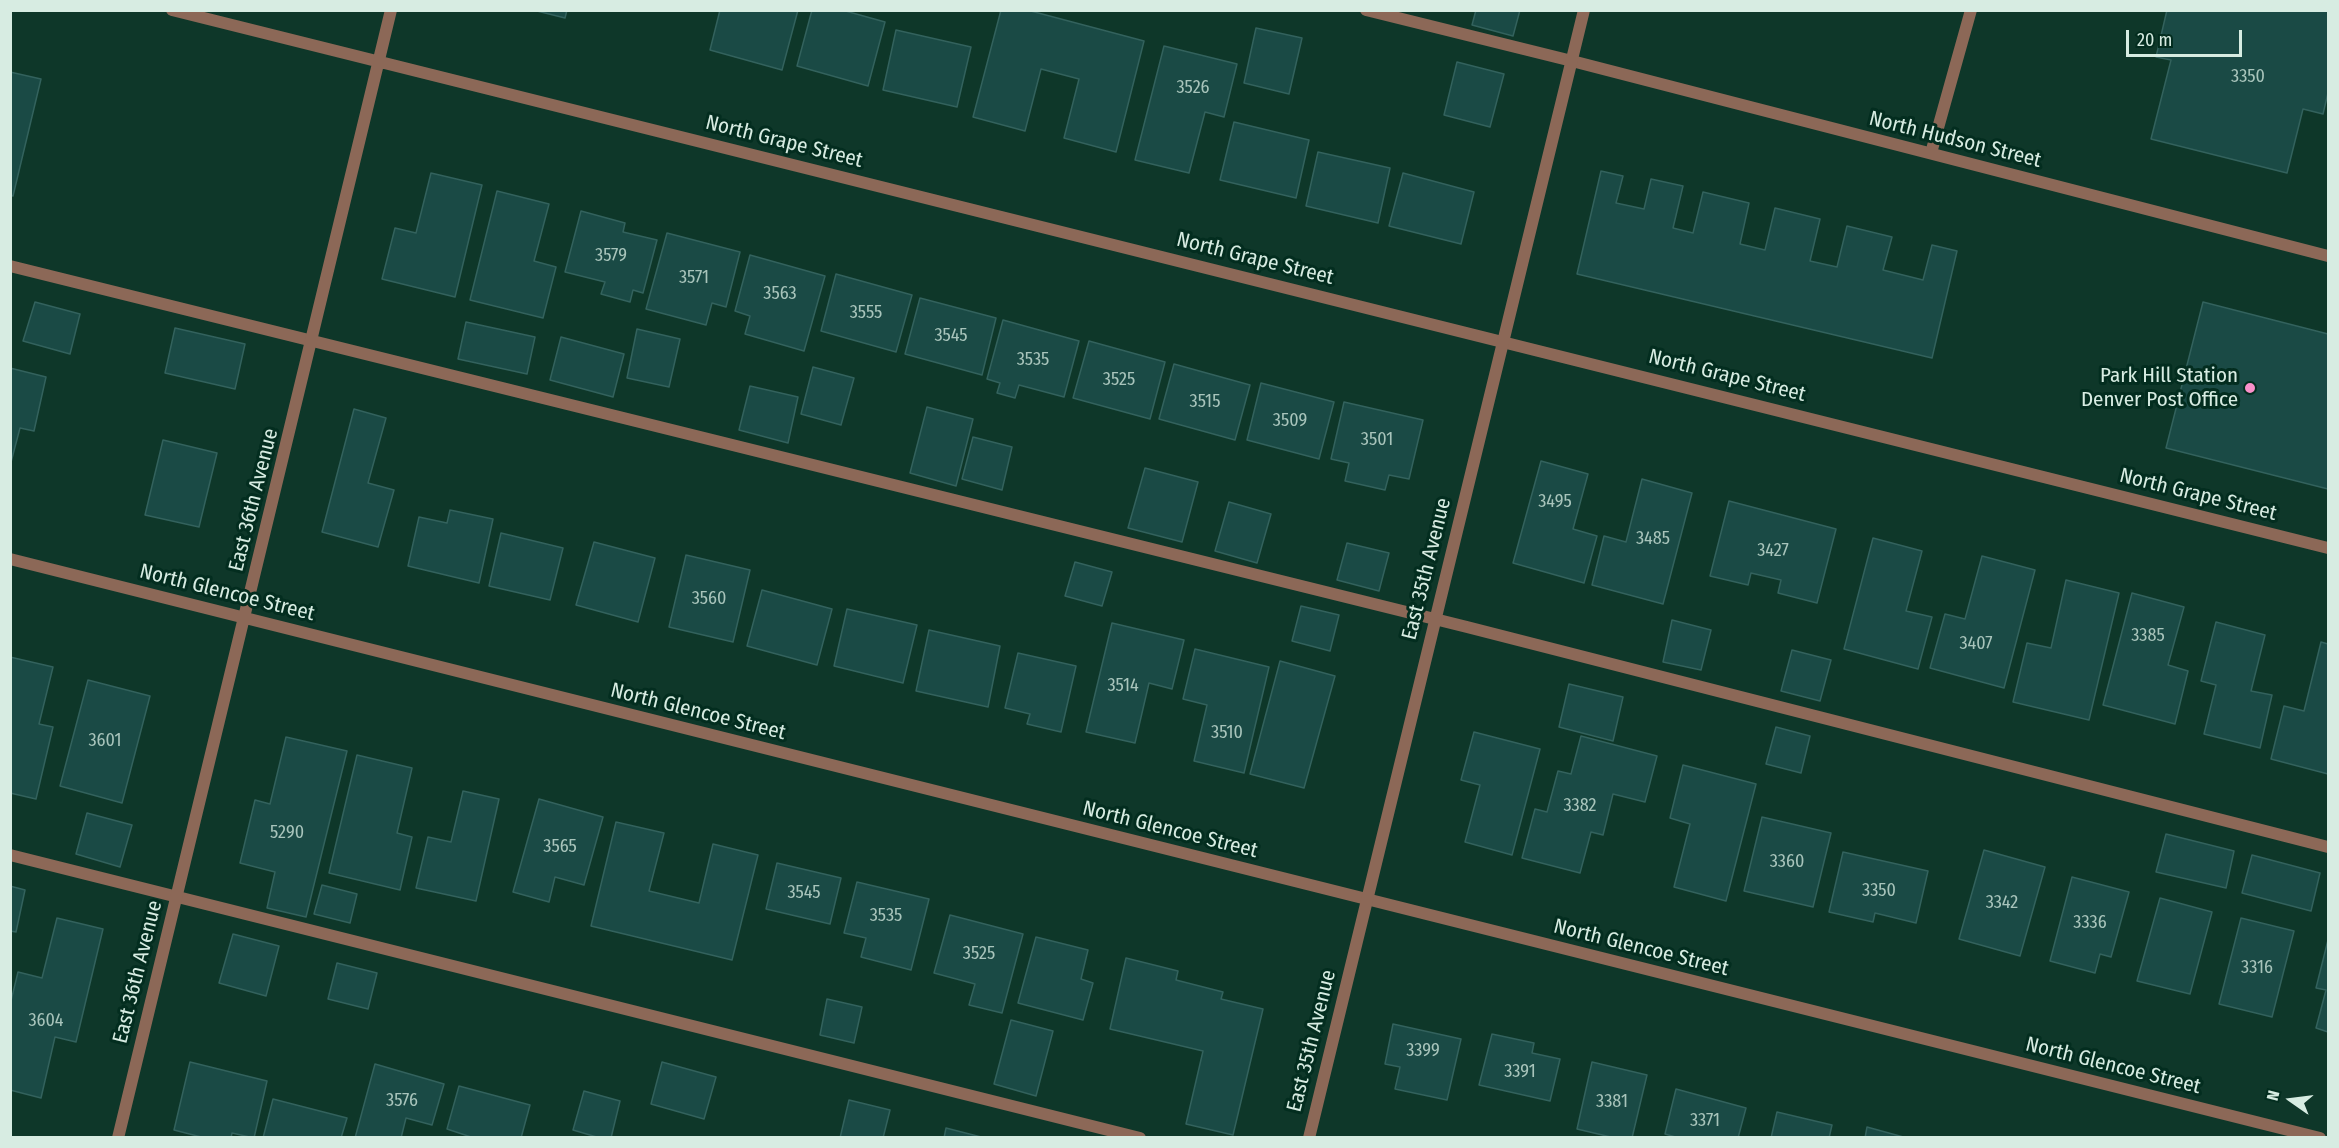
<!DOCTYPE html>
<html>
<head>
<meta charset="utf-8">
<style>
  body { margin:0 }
  #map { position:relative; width:2339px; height:1148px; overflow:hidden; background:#0e3729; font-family:"Fira Sans Condensed",sans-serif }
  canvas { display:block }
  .frame { position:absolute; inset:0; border:12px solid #d7ece2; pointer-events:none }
  .north { position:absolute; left:2261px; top:1070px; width:60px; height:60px; -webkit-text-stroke:4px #032d1f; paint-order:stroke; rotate:284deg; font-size:16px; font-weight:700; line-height:24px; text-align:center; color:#d7ece2 }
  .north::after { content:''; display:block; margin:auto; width:21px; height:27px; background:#d7ece2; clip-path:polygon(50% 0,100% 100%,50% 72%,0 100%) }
  .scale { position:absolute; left:2126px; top:30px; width:116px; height:27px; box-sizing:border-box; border:3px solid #d7ece2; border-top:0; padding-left:8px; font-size:18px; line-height:21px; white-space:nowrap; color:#d7ece2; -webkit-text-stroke:4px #032d1f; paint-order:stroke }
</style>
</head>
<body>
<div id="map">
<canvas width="2339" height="1148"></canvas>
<div class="frame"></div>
<div class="north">N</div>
<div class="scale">20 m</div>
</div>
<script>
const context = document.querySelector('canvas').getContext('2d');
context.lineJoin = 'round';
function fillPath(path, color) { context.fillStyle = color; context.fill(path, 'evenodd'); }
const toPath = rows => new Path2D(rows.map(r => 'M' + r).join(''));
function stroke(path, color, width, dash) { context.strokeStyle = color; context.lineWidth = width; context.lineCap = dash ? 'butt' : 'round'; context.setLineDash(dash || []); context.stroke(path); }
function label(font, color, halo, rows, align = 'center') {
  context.font = font + ' "Fira Sans Condensed",sans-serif'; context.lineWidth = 6; context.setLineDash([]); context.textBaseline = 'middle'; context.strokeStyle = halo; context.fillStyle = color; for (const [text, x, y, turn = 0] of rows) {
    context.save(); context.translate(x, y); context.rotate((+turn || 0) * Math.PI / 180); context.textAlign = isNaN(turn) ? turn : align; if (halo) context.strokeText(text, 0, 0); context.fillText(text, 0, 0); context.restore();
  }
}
const building = toPath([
  [533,10,567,10,565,18,533,10],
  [720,10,798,10,782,70,710,50,720,10],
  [812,10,842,10,885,22,868,86,797,66,812,10],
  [1001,10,1027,10,1144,41,1116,152,1064,138,1079,79,1041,69,1025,131,973,117,1001,10],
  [1476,10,1520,10,1513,36,1472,25,1476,10],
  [2167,10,2328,10,2328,93,2323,114,2303,109,2287,173,2151,139,2171,60,2156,57,2167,10],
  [1256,28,1302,38,1289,94,1244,83,1256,28],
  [896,30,971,47,957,107,883,90,896,30],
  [1164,46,1237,64,1224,117,1205,112,1189,173,1135,160,1164,46],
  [1457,62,1504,74,1490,127,1444,115,1457,62],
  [10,72,41,79,13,196,10,195,10,72],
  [1234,122,1309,140,1296,198,1220,180,1234,122],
  [1318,152,1390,168,1378,223,1306,206,1318,152],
  [1601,171,1623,176,1616,203,1644,209,1651,179,1683,186,1673,228,1693,233,1703,192,1749,203,1740,244,1765,250,1775,208,1820,219,1810,261,1837,267,1847,226,1892,237,1883,270,1923,280,1932,245,1957,251,1932,358,1577,274,1601,171],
  [431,173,482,185,455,297,382,279,395,228,416,233,431,173],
  [1403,173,1474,192,1461,244,1389,226,1403,173],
  [497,191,549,204,534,261,556,267,543,318,470,300,497,191],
  [581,211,625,223,623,232,657,240,643,293,633,290,630,302,601,294,605,282,565,272,581,211],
  [667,233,740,252,726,307,712,303,706,325,646,309,667,233],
  [750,255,825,276,804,351,745,334,750,316,735,311,750,255],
  [836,274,912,295,896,352,821,331,836,274],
  [920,298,996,318,982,375,905,354,920,298],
  [35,302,80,314,70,354,23,341,35,302],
  [2203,302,2328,334,2328,489,2166,448,2203,302],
  [1003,320,1079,341,1064,397,1019,385,1015,398,997,393,1000,383,987,379,1003,320],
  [466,322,535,337,527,374,458,359,466,322],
  [175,328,245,344,235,389,165,373,175,328],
  [637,329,680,339,669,387,627,378,637,329],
  [561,337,624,354,613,397,550,380,561,337],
  [1089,341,1165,362,1150,419,1073,398,1089,341],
  [1174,364,1250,385,1235,440,1159,419,1174,364],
  [813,367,854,378,841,425,801,414,813,367],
  [10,368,46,377,34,431,20,428,10,466,10,368],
  [1261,383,1334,402,1319,459,1247,440,1261,383],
  [750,386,798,397,788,443,739,430,750,386],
  [1344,402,1423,420,1409,479,1389,475,1385,490,1345,481,1349,463,1331,459,1344,402],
  [927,407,973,419,956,486,910,473,927,407],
  [354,409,386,418,368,483,394,490,378,547,322,532,354,409],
  [973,437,1012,447,1002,490,962,479,973,437],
  [163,440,217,453,199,527,145,515,163,440],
  [1541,461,1588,474,1573,529,1597,536,1584,583,1513,563,1541,461],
  [1145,468,1198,482,1182,542,1128,528,1145,468],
  [1642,479,1692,493,1663,604,1592,585,1604,536,1626,542,1642,479],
  [1729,501,1836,529,1817,603,1778,593,1781,580,1751,573,1748,585,1710,576,1729,501],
  [1229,502,1271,514,1257,563,1215,551,1229,502],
  [450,510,493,519,479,583,408,566,419,517,447,523,450,510],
  [501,533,563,548,550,600,489,586,501,533],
  [1873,538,1922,551,1906,611,1932,617,1918,669,1844,649,1873,538],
  [594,542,655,558,638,622,576,605,594,542],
  [1347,543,1389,553,1379,591,1337,580,1347,543],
  [686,555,750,570,733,642,669,627,686,555],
  [1982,556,2035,570,2004,688,1930,668,1945,614,1965,619,1982,556],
  [1075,562,1112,572,1102,606,1065,596,1075,562],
  [2066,580,2119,593,2089,720,2013,702,2027,643,2051,648,2066,580],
  [762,590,832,609,817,665,747,646,762,590],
  [2132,593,2184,607,2168,665,2188,671,2175,724,2103,705,2132,593],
  [1301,606,1339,615,1330,651,1292,641,1301,606],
  [847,609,917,625,903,683,834,666,847,609],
  [1672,620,1711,630,1701,670,1663,662,1672,620],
  [2216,622,2265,635,2251,691,2272,695,2260,748,2204,734,2216,685,2201,681,2216,622],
  [1112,623,1184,640,1172,689,1149,683,1135,743,1086,732,1112,623],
  [929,630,1000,646,988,707,916,691,929,630],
  [2321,642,2328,644,2328,774,2271,759,2284,706,2304,711,2321,642],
  [1195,649,1269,667,1244,773,1194,761,1207,705,1183,699,1195,649],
  [1792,650,1831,660,1820,701,1781,691,1792,650],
  [1018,653,1076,666,1061,732,1027,724,1030,714,1005,708,1018,653],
  [10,657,53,667,39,724,53,727,36,799,10,793,10,657],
  [1280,661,1335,676,1304,788,1250,774,1280,661],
  [88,680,150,696,122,803,60,786,88,680],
  [1569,684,1623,697,1613,741,1559,727,1569,684],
  [1776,727,1810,736,1801,773,1766,764,1776,727],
  [1474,732,1540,749,1512,855,1465,842,1480,785,1461,780,1474,732],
  [1581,736,1657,756,1645,802,1613,794,1603,835,1591,832,1580,873,1522,858,1535,809,1547,812,1558,771,1571,774,1581,736],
  [286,737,347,751,306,917,267,908,275,872,240,863,255,800,270,804,286,737],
  [357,755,412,768,397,833,412,837,400,890,329,873,357,755],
  [1683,765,1756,784,1726,901,1674,887,1690,824,1670,818,1683,765],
  [463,791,499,799,476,901,416,888,428,837,451,842,463,791],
  [539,799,603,817,584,885,555,877,549,902,513,892,539,799],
  [87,813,132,825,120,867,76,854,87,813],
  [1762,817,1831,833,1813,907,1744,891,1762,817],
  [616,822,664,833,649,891,699,903,713,844,758,855,732,960,591,926,616,822],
  [2166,834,2234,851,2226,888,2156,872,2166,834],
  [1984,850,2045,867,2020,956,1959,939,1984,850],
  [1843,852,1928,871,1916,923,1875,913,1873,922,1829,912,1843,852],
  [2252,855,2320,873,2311,911,2242,893,2252,855],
  [777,863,841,878,830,924,766,909,777,863],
  [2072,877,2129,892,2111,957,2100,954,2095,973,2050,961,2072,877],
  [857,882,929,899,911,970,861,957,866,938,844,933,857,882],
  [322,885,357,894,350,923,314,914,322,885],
  [10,886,25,890,16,932,10,931,10,886],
  [2160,898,2212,912,2190,994,2137,981,2160,898],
  [950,915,1023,934,1002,1013,969,1005,975,984,934,973,950,915],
  [57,918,103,929,76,1042,55,1037,41,1098,10,1090,10,1005,18,972,42,978,57,918],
  [2241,918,2294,931,2272,1017,2219,1004,2241,918],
  [233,934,279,946,266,996,219,983,233,934],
  [1036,937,1088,950,1081,979,1093,983,1083,1020,1018,1003,1036,937],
  [2328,940,2328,1032,2316,1028,2326,990,2316,988,2328,940],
  [1126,958,1178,971,1176,980,1223,992,1221,999,1263,1009,1233,1135,1186,1124,1203,1051,1110,1029,1126,958],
  [337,963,377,973,368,1009,328,999,337,963],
  [827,999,862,1007,854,1043,820,1035,827,999],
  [1011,1020,1053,1031,1036,1096,994,1084,1011,1020],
  [1393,1024,1461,1039,1447,1100,1395,1089,1400,1067,1385,1064,1393,1024],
  [1492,1034,1534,1043,1532,1053,1560,1059,1550,1101,1479,1085,1492,1034],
  [190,1062,267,1081,254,1138,232,1133,231,1138,205,1138,174,1130,190,1062],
  [662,1062,716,1077,704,1119,651,1104,662,1062],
  [1592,1062,1647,1075,1632,1138,1615,1138,1577,1129,1592,1062],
  [375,1064,444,1084,432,1125,406,1118,401,1138,355,1138,375,1064],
  [459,1086,530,1105,521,1138,474,1138,447,1129,459,1086],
  [1676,1089,1746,1108,1738,1138,1679,1138,1665,1134,1676,1089],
  [584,1091,620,1101,611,1138,600,1138,573,1130,584,1091],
  [273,1099,347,1118,341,1138,263,1138,273,1099],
  [849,1100,890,1110,883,1138,840,1138,849,1100],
  [1777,1112,1832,1125,1829,1138,1771,1138,1777,1112],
  [1867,1127,1907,1138,1865,1138,1867,1127],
  [946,1128,985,1138,944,1138,946,1128]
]);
const service = toPath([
  [1366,10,1572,61],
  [1931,153,1971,10],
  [10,266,1467,627,2328,847],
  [10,855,1140,1138]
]);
const minor = toPath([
  [172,10,2328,548],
  [1572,61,2328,256],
  [10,559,2320,1138],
  [118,1138,391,10]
]);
const tertiary = toPath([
  [1309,1138,1584,10]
]);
const markers = [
  [2250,388,6,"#f990ca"]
];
const numberNames = [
  ["3350",2248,77],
  ["3526",1193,88],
  ["3579",611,256],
  ["3571",694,278],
  ["3563",780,294],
  ["3555",866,313],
  ["3545",951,336],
  ["3535",1033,360],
  ["3525",1119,380],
  ["3515",1205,402],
  ["3509",1290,421],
  ["3501",1377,440],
  ["3495",1555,502],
  ["3485",1653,539],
  ["3427",1773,551],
  ["3560",709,599],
  ["3385",2148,636],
  ["3407",1976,644],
  ["3514",1123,686],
  ["3510",1227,733],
  ["3601",105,741],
  ["3382",1580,806],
  ["5290",287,833],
  ["3565",560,847],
  ["3360",1787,862],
  ["3350",1879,891],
  ["3545",804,893],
  ["3342",2002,903],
  ["3535",886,916],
  ["3336",2090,923],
  ["3525",979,954],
  ["3316",2257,968],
  ["3604",46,1021],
  ["3399",1423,1051],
  ["3391",1520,1072],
  ["3576",402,1101],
  ["3381",1612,1102],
  ["3371",1705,1121]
];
const streetNames = [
  ["North Hudson Street",1955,140,14],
  ["North Grape Street",784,142,14],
  ["North Grape Street",1255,259,14],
  ["North Grape Street",1727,376,14],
  ["North Grape Street",2198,495,14],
  ["East 36th Avenue",254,500,-76],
  ["East 35th Avenue",1427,569,-76],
  ["North Glencoe Street",227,593,14],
  ["North Glencoe Street",698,712,14],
  ["North Glencoe Street",1170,830,14],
  ["North Glencoe Street",1641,948,14],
  ["East 36th Avenue",138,972,-76],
  ["East 35th Avenue",1312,1041,-76],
  ["North Glencoe Street",2113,1066,14]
];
const poiNames = [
  ["Park Hill Station",2238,376],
  ["Denver Post Office",2238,400]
];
fillPath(building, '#1a4a45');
stroke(building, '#33625d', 1.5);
stroke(service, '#8c6857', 12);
stroke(minor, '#8c6857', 12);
stroke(tertiary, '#8c6857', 12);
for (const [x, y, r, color] of markers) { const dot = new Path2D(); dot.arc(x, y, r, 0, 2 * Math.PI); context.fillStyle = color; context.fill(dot); stroke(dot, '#032d1f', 2); }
label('18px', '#a8c4bb', null, numberNames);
label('21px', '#d7ece2', '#032d1f', streetNames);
label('21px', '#d7ece2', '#032d1f', poiNames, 'right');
</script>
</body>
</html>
